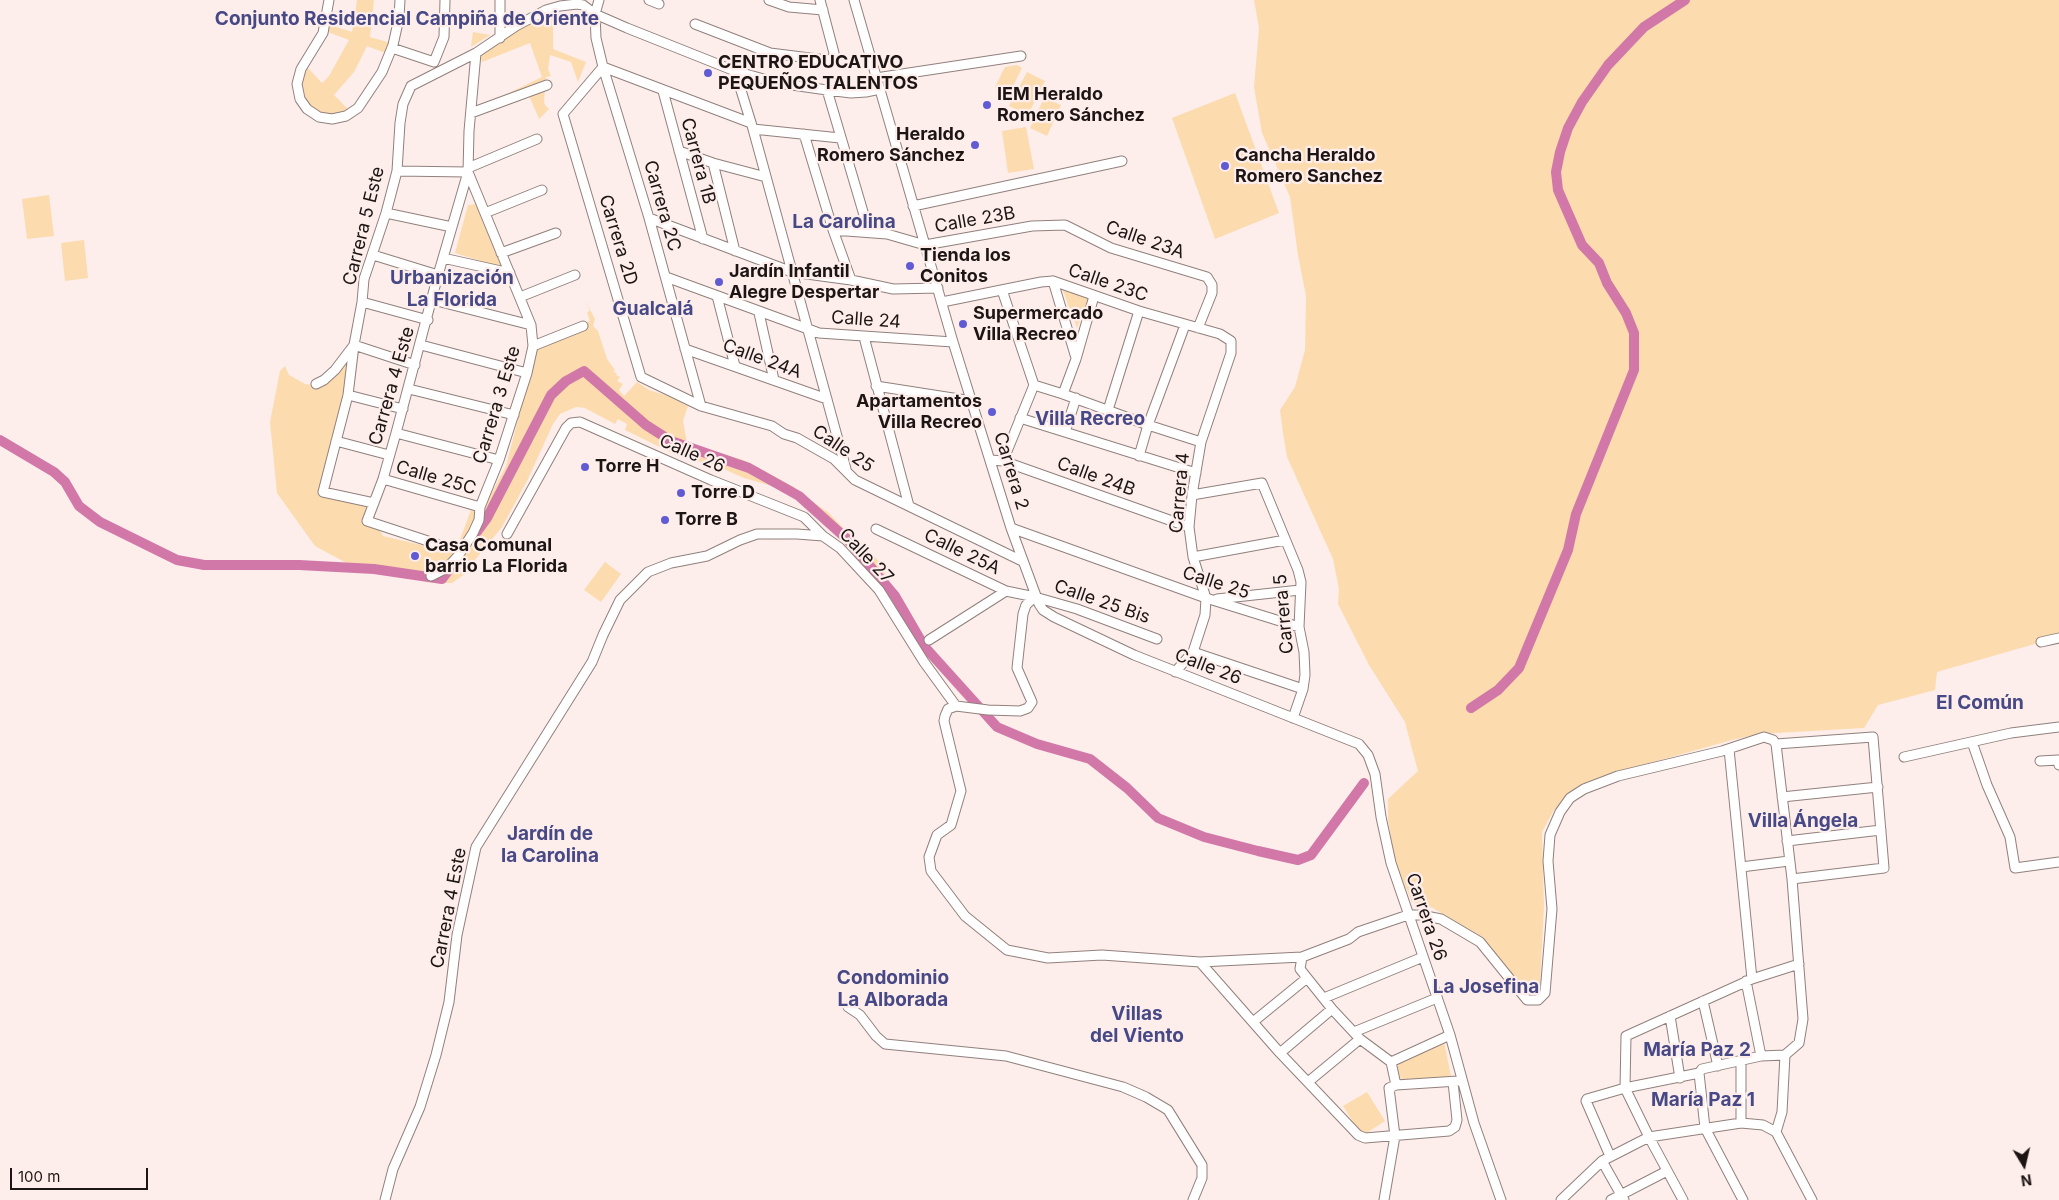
<!DOCTYPE html>
<html>
<head>
<meta charset="utf-8">
<style>
  body { margin:0 }
  #map { position:relative; width:2059px; height:1200px; overflow:hidden; background:#fdeeeb; font-family:Inter,sans-serif }
  canvas { display:block }
  .north { position:absolute; left:1999px; top:1140px; width:50px; height:50px; -webkit-text-stroke:4px #fdeeeb; paint-order:stroke; rotate:171deg; font-size:14px; font-weight:700; line-height:20px; text-align:center; color:#1c1514 }
  .north::after { content:''; display:block; margin:auto; width:18px; height:22px; background:#1c1514; clip-path:polygon(50% 0,100% 100%,50% 72%,0 100%) }
  .scale { position:absolute; left:10px; top:1168px; width:138px; height:22px; box-sizing:border-box; border:2px solid #1c1514; border-top:0; padding-left:6px; font-size:15px; line-height:18px; white-space:nowrap; color:#1c1514; -webkit-text-stroke:4px #fdeeeb; paint-order:stroke }
</style>
</head>
<body>
<div id="map">
<canvas width="2059" height="1200"></canvas>
<div class="north">N</div>
<div class="scale">100 m</div>
</div>
<script>
const context = document.querySelector('canvas').getContext('2d');
context.lineJoin = 'round';
function fillPath(path, color) { context.fillStyle = color; context.fill(path, 'evenodd'); }
const toPath = rows => new Path2D(rows.map(r => 'M' + r).join(''));
function stroke(path, color, width, dash) { context.strokeStyle = color; context.lineWidth = width; context.lineCap = dash ? 'butt' : 'round'; context.setLineDash(dash || []); context.stroke(path); }
function label(font, color, halo, rows, align = 'center') {
  context.font = font + ' Inter,sans-serif'; context.lineWidth = 4.5; context.setLineDash([]); context.textBaseline = 'middle'; context.strokeStyle = halo; context.fillStyle = color; for (const [text, x, y, turn = 0] of rows) {
    context.save(); context.translate(x, y); context.rotate((+turn || 0) * Math.PI / 180); context.textAlign = isNaN(turn) ? turn : align; if (halo) context.strokeText(text, 0, 0); context.fillText(text, 0, 0); context.restore();
  }
}
const green = toPath([
  [357,0,374,0,370,37,391,43,388,54,367,46,354,72,334,95,349,110,333,116,320,113,309,105,304,97,301,87,302,76,307,67,322,83,329,76,349,40,328,32,330,25,352,32],
  [1254,0,2059,0,2059,637,1937,672,1935,690,1878,705,1864,728,1759,734,1732,740,1600,777,1569,794,1554,810,1542,832,1544,906,1540,984,1535,992,1514,979,1480,936,1433,908,1412,902,1395,862,1388,819,1388,799,1418,771,1412,749,1405,722,1369,665,1338,604,1339,589,1333,559,1287,457,1283,433,1280,410,1295,387,1305,350,1306,296,1298,255,1290,197,1262,133,1254,87,1259,28],
  [548,13,553,14,553,49,586,62,578,82,571,62,550,55,548,69,551,76,546,77,544,102,545,105,549,109,539,119,528,93,480,107,542,77,530,43,482,62,480,54,531,18],
  [473,32,490,35,471,47],
  [1017,65,1022,68,1009,94,995,87,1005,67],
  [1027,72,1045,81,1028,115,1009,106],
  [1235,93,1279,213,1215,239,1172,118],
  [1044,98,1061,105,1047,136,1030,128],
  [1026,127,1034,169,1008,173,1002,131],
  [49,195,54,236,27,239,22,199],
  [478,204,503,268,455,253,468,205],
  [84,240,88,278,65,281,61,243],
  [1062,288,1089,299,1077,328],
  [585,300,595,319,593,326,598,331,607,359,615,370,613,371,617,374,616,375,620,377,617,381,623,384,619,390,624,396,637,382,649,390,668,396,688,406,683,421,687,443,746,461,794,487,800,493,829,513,844,529,861,542,886,569,884,580,816,511,779,488,744,478,717,466,678,456,625,430,627,424,618,419,615,424,585,408,576,407,560,414,553,424,527,481,502,527,462,576,452,583,442,583,429,576,412,572,389,571,365,573,315,546,277,493,270,422,280,371,285,366,289,375,305,384,320,386,360,344,354,388,345,396,327,489,342,496,379,501,375,513,375,522,383,536,455,553,471,510,482,511,506,466,539,339,590,321,587,312,590,311],
  [605,562,621,574,601,602,584,590],
  [1444,1042,1451,1076,1440,1080,1407,1083,1400,1077,1395,1061],
  [1367,1092,1385,1121,1362,1136,1343,1106]
]);
const canal = toPath([
  [0,440,54,472,65,482,79,506,100,522,177,560,204,565,299,565,374,569,442,579,454,563],
  [473,537,487,518,551,395,566,381,584,371,646,425,671,441,749,468,799,496,848,540,895,596,924,646,997,727,1037,744,1090,759,1127,788,1158,818,1204,837,1258,851,1298,860,1311,855,1364,783],
  [1471,708,1498,690,1519,668,1568,550,1576,514,1634,370,1634,333,1626,313,1607,283,1599,263,1582,245,1558,190,1556,172,1560,152,1568,128,1582,102,1608,65,1644,27,1685,0]
]);
const street = toPath([
  [329,0,323,33,301,69,297,84,300,99,307,109,319,117,332,119,346,116,358,108,382,72,393,45,399,18,400,0],
  [599,0,595,14,596,38,603,67,649,218,701,406],
  [649,0,659,4],
  [769,0,789,7,823,10],
  [854,0,953,342,1011,528,1039,604,1043,610,1054,617,1134,655,1359,744,1368,755,1375,774,1381,817,1391,863,1450,1035,1474,1123,1501,1200],
  [695,24,770,53,826,60,833,59,834,53,820,0],
  [500,38,500,0],
  [392,48,434,62,444,37,445,0],
  [735,71,753,129,846,469],
  [876,78,1021,56],
  [827,90,869,232],
  [663,91,703,239],
  [471,113,547,85],
  [751,123,603,67,563,114,641,377,701,406,772,426,784,434,797,438,834,459,855,480,1022,561],
  [753,129,840,138],
  [804,134,833,230,851,280],
  [679,151,713,163,766,177],
  [713,163,735,251],
  [468,168,537,139],
  [397,171,468,172,531,325,533,346,527,373,499,460,480,507,479,520,473,533,458,556,447,568,431,576],
  [913,206,1122,161],
  [386,213,452,227],
  [485,213,542,190],
  [649,218,792,272,851,280,893,289,938,288],
  [833,230,887,234,925,245,1032,226,1065,225,1111,248,1207,277,1212,285,1212,293,1198,328],
  [501,253,556,233],
  [373,255,438,275],
  [443,258,510,273],
  [666,277,819,333,953,342],
  [1053,281,1076,358],
  [1002,290,1034,385,1003,461],
  [717,296,735,366],
  [520,297,575,275],
  [433,300,531,325],
  [362,302,428,320],
  [942,302,1041,282,1053,281,1139,311,1220,334,1231,341,1231,353,1201,442,1192,495,1189,527,1193,557,1206,598,1205,615,1193,652,1175,672],
  [759,313,774,380],
  [864,337,909,506],
  [354,345,415,365],
  [421,345,527,373],
  [533,346,583,326],
  [685,349,827,399],
  [316,384,324,380,335,370,354,345],
  [1034,385,1063,394,1148,425,1201,442],
  [876,386,972,401],
  [409,389,514,415],
  [1063,394,1076,359,1094,296],
  [348,395,403,409],
  [1108,410,1139,311],
  [1020,418,1196,473],
  [1065,432,1076,398],
  [396,433,499,460],
  [336,441,389,455],
  [1139,456,1148,425,1185,325],
  [991,460,1003,461,1189,527],
  [383,479,480,507],
  [1192,495,1262,483,1298,570,1301,582,1299,627,1304,652,1305,675,1303,689,1293,718],
  [374,503,323,492,348,395,354,345,362,302,364,279,386,213,397,171,400,123,403,104,411,86,476,53,516,26,546,10,560,6,577,4,583,5,595,14,627,28,735,71,778,83,827,90,851,93,866,92,880,89],
  [1011,528,1206,598,1299,627],
  [876,529,1006,591,1035,597,1077,609,1157,639],
  [507,534,566,428,571,423,580,422,711,480,804,517,823,536],
  [443,546,367,521,383,479,396,433,438,275,468,172,469,131,476,53],
  [1193,557,1285,540],
  [1035,597,1026,605,1023,614,1017,668,1032,702,1028,708,1020,711,988,710,956,706,948,709,945,716,944,721,961,791,951,825,937,835,929,857,931,871,965,916,1007,950,1048,958,1102,955,1200,962,1302,957,1349,939,1358,932,1408,915,1421,915,1441,919,1480,942,1527,1000,1538,1000,1545,993,1552,909,1548,861,1550,835,1560,812,1570,798,1584,789,1618,776,1722,751,1764,737,1773,740,1776,744,1792,879,1803,1019,1799,1043,1785,1055,1782,1112,1776,1132],
  [1217,599,1300,590],
  [929,640,1006,591],
  [2041,642,2059,638],
  [1193,652,1303,689],
  [1972,742,1987,785,2010,837,2015,868,2059,862],
  [1776,744,1873,737,1884,868,1792,879],
  [1729,749,1752,979],
  [1904,757,2011,733,2059,727],
  [2040,761,2058,760,2059,765],
  [1782,797,1878,787],
  [1787,841,1881,830],
  [1741,867,1789,861],
  [1302,957,1300,969,1332,1009,1360,1039,1391,1062,1396,1085],
  [1200,962,1280,1053,1358,1135,1365,1138,1449,1131,1455,1127,1457,1120,1453,1082],
  [1746,981,1761,1056],
  [1324,998,1423,957],
  [1703,1001,1718,1066],
  [848,1007,860,1015,876,1036,885,1044,1006,1056,1123,1087,1146,1097,1168,1110,1202,1165,1202,1178,1193,1200],
  [1670,1016,1680,1078],
  [1253,1022,1307,978],
  [1354,1032,1437,998],
  [1280,1053,1332,1009],
  [1741,1061,1741,1123],
  [1391,1062,1450,1035],
  [1699,1073,1705,1128,1743,1200],
  [1308,1082,1360,1039],
  [1610,1156,1586,1101,1587,1099,1625,1088,1699,1073,1702,1069,1761,1056,1785,1055],
  [1602,1161,1624,1200],
  [385,1200,393,1169,420,1107,436,1055,449,1002,457,935,476,847,592,662,603,635,620,600,648,572,671,563,707,556,740,540,757,534,797,534,823,536,840,548,879,590,924,662,956,706],
  [1384,1200,1395,1136,1389,1088,1396,1085,1458,1081],
  [1561,1200,1602,1161,1649,1137,1741,1123,1763,1125,1776,1132,1812,1200],
  [1611,1200,1667,1171],
  [1683,1200,1649,1137,1625,1088,1626,1036,1752,979,1799,964]
]);
const markers = [
  [708,73,5,"#605ad3"],
  [987,105,5,"#605ad3"],
  [975,145,5,"#605ad3"],
  [1225,166,5,"#605ad3"],
  [910,266,5,"#605ad3"],
  [719,282,5,"#605ad3"],
  [963,324,5,"#605ad3"],
  [992,412,5,"#605ad3"],
  [585,467,5,"#605ad3"],
  [681,493,5,"#605ad3"],
  [665,520,5,"#605ad3"],
  [415,556,5,"#605ad3"]
];
const poiNames = [
  ["CENTRO EDUCATIVO",718,63],
  ["PEQUEÑOS TALENTOS",718,84],
  ["IEM Heraldo",997,95],
  ["Romero Sánchez",997,116],
  ["Heraldo",965,135,"right"],
  ["Romero Sánchez",965,156,"right"],
  ["Cancha Heraldo",1235,156],
  ["Romero Sanchez",1235,177],
  ["Tienda los",920,256],
  ["Conitos",920,277],
  ["Jardín Infantil",729,272],
  ["Alegre Despertar",729,293],
  ["Supermercado",973,314],
  ["Villa Recreo",973,335],
  ["Apartamentos",982,402,"right"],
  ["Villa Recreo",982,423,"right"],
  ["Torre H",595,467],
  ["Torre D",691,493],
  ["Torre B",675,520],
  ["Casa Comunal",425,546],
  ["barrio La Florida",425,567]
];
const streetNames = [
  ["Carrera 1B",698,161,75],
  ["Carrera 2C",662,206,74],
  ["Calle 23B",975,220,-10],
  ["Carrera 5 Este",364,226,-76],
  ["Carrera 2D",618,240,73],
  ["Calle 23A",1145,240,19],
  ["Calle 23C",1108,283,19],
  ["Calle 24",866,320,4],
  ["Calle 24A",762,359,20],
  ["Carrera 4 Este",392,386,-74],
  ["Carrera 3 Este",497,405,-73],
  ["Calle 25",843,449,34],
  ["Calle 26",692,454,24],
  ["Carrera 2",1011,471,73],
  ["Calle 24B",1096,477,20],
  ["Calle 25C",436,478,16],
  ["Carrera 4",1180,493,-85],
  ["Calle 25A",962,552,26],
  ["Calle 27",866,556,46],
  ["Calle 25",1216,583,18],
  ["Calle 25 Bis",1102,602,19],
  ["Carrera 5",1284,614,-95],
  ["Calle 26",1208,667,21],
  ["Carrera 4 Este",449,908,-79],
  ["Carrera 26",1426,917,71]
];
const neighbourhoodNames = [
  ["Conjunto Residencial Campiña de Oriente",407,19],
  ["La Carolina",844,222],
  ["Urbanización",452,278],
  ["La Florida",452,300],
  ["Gualcalá",653,309],
  ["Villa Recreo",1090,419],
  ["El Común",1980,703],
  ["Villa Ángela",1803,821],
  ["Jardín de",550,834],
  ["la Carolina",550,856],
  ["Condominio",893,978],
  ["La Alborada",893,1000],
  ["La Josefina",1486,987],
  ["Villas",1137,1014],
  ["del Viento",1137,1036],
  ["María Paz 2",1697,1050],
  ["María Paz 1",1703,1100]
];
fillPath(green, '#fcdbae');
stroke(canal, '#d178a9', 10);
stroke(street, '#91807d', 11);
stroke(street, '#fff', 9);
for (const [x, y, r, color] of markers) { const dot = new Path2D(); dot.arc(x, y, r, 0, 2 * Math.PI); context.fillStyle = color; context.fill(dot); stroke(dot, '#fdeeeb', 2); }
label('bold 18px', '#1c1514', '#fdeeeb', poiNames, 'left');
label('18px', '#1c1514', '#fdeeeb', streetNames);
label('bold 19px', '#474886', '#fdeeeb', neighbourhoodNames);
</script>
</body>
</html>
